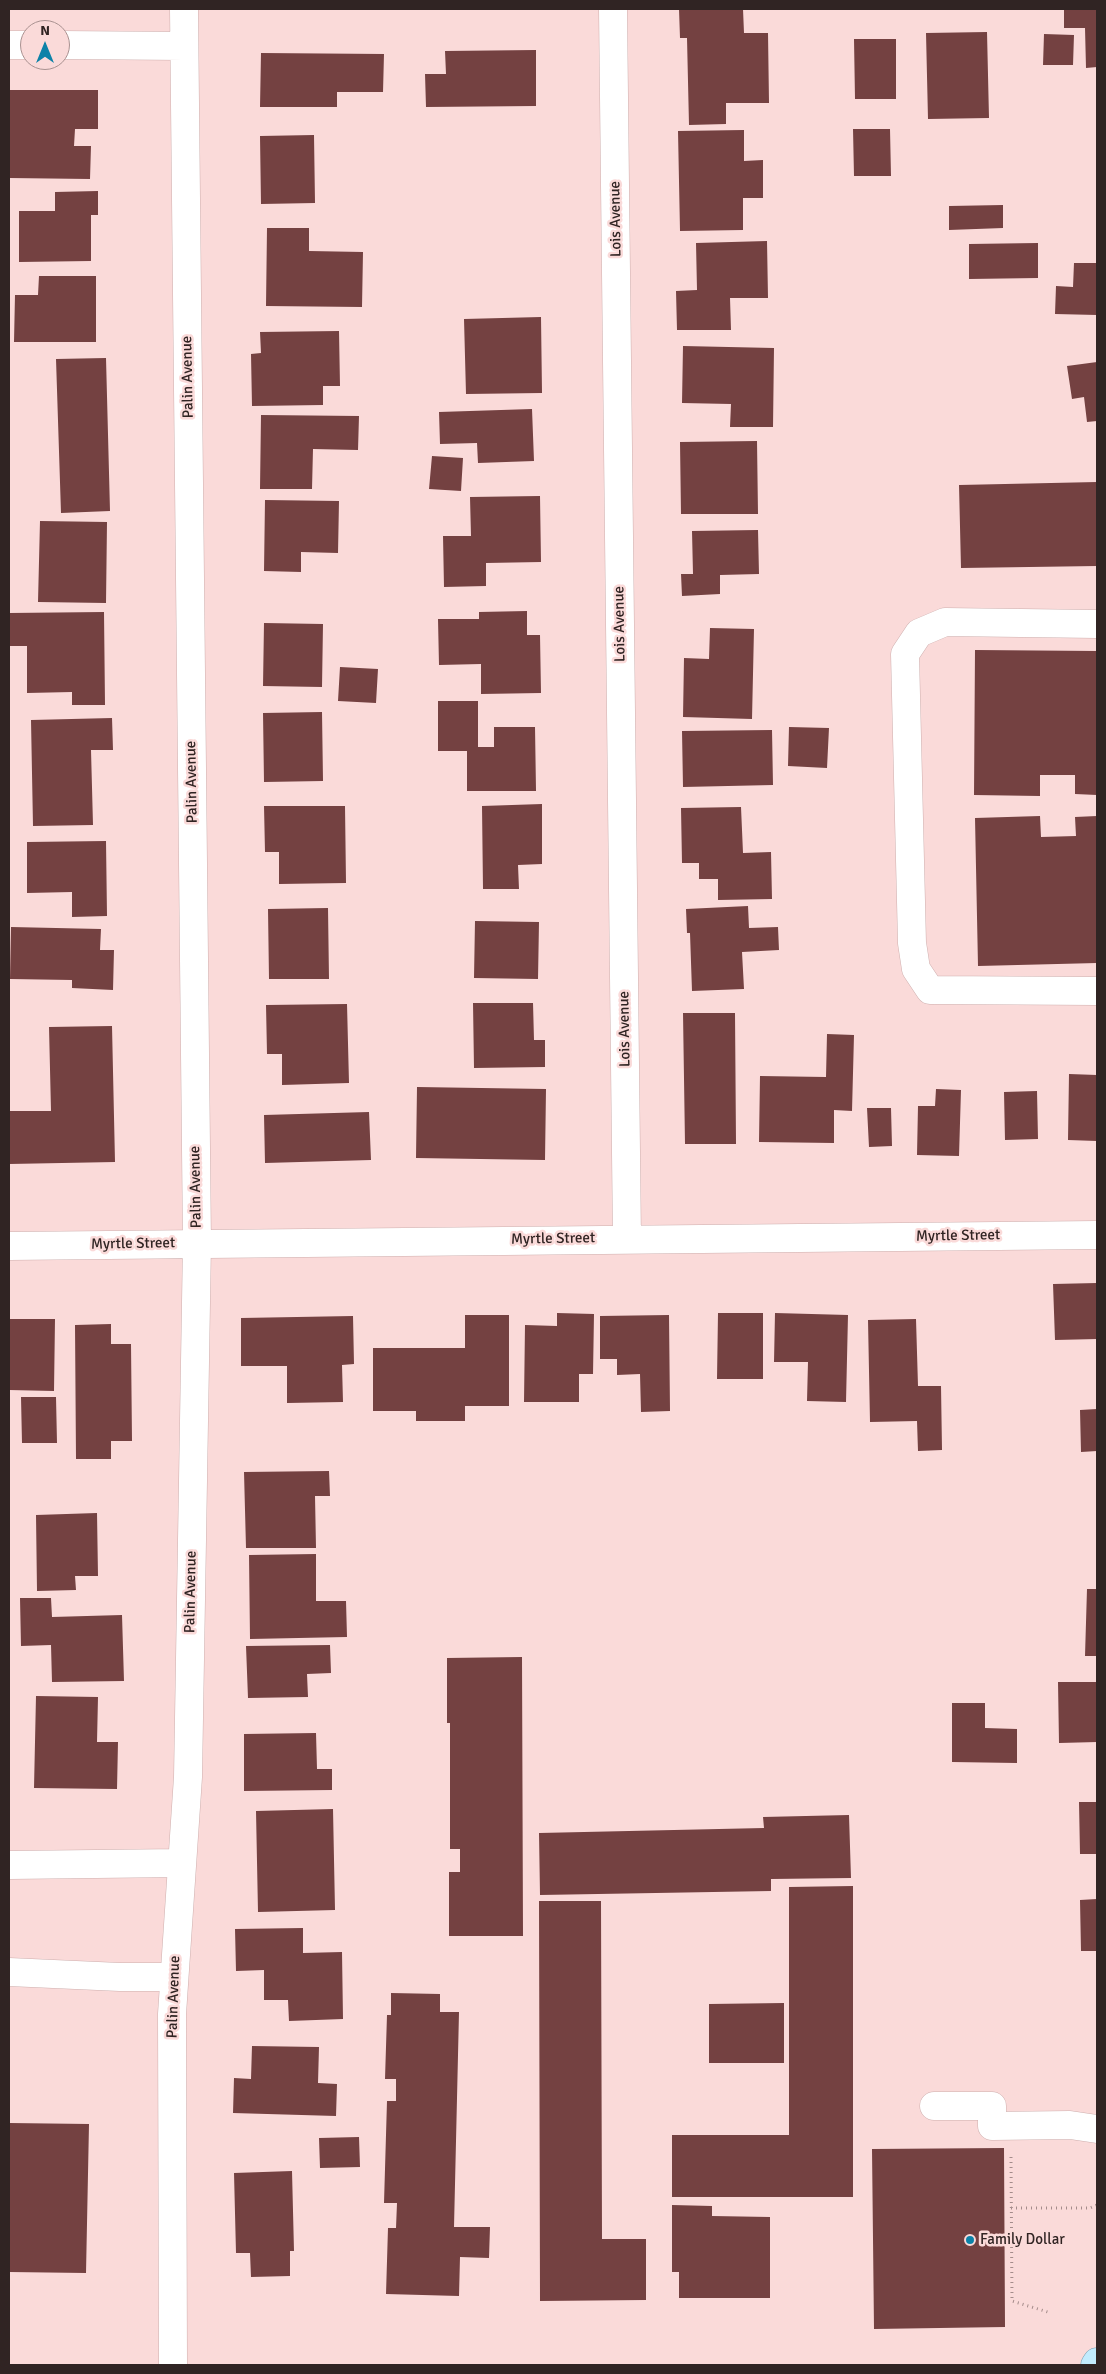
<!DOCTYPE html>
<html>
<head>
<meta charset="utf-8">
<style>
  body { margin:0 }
  #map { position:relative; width:1106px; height:2374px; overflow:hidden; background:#fadad9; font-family:Signika,sans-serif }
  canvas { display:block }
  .frame { position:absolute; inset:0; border:10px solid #302423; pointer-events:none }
  .north { position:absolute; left:20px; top:20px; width:50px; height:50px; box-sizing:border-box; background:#fadad9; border:1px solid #a99190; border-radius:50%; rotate:0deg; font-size:14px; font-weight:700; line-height:20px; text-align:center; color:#302423 }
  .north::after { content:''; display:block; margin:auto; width:18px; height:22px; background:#0c82a8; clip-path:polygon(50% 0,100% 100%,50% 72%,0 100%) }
</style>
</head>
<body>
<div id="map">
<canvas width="1106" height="2374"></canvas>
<div class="frame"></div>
<div class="north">N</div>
</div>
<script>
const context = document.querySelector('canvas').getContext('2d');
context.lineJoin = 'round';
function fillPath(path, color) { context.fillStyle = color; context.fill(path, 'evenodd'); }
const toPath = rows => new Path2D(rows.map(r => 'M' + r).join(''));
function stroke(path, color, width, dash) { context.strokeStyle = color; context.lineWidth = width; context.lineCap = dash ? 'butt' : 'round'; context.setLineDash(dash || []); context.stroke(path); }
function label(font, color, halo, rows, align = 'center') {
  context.font = font + ' Signika,sans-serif'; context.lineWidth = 5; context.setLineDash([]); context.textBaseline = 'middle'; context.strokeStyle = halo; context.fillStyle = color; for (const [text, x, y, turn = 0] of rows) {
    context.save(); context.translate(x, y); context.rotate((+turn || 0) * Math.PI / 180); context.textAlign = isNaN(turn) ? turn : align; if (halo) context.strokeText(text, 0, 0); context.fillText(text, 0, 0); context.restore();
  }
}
const building = toPath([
  [679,9,743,9,744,33,768,33,769,103,726,103,726,124,689,125,687,38,680,38],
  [1064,9,1097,9,1097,67,1086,68,1085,28,1064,28],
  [987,32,989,118,928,119,926,33],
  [1044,34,1074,35,1073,65,1043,65],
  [854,39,896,39,896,99,855,99],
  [536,50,536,106,426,107,425,74,446,74,445,51],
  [261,53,384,54,383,92,337,92,337,107,260,107],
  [9,90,98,90,98,129,75,129,74,146,91,146,90,179,9,178],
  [853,129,890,129,891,176,854,176],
  [744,130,744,161,763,160,763,198,743,198,743,230,680,231,678,131],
  [314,135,315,203,261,204,260,136],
  [98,191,98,215,91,215,91,261,19,262,19,211,55,211,55,192],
  [1003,205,1003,228,949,230,949,206],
  [267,228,309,228,309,251,363,252,362,307,266,306],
  [767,241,768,298,730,298,731,330,677,330,676,291,697,290,696,243],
  [1038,243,1038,278,969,279,969,244],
  [1074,263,1097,263,1097,315,1055,314,1056,286,1073,287],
  [39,276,96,276,96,342,14,342,15,295,38,295],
  [541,317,542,393,466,394,464,319],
  [339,331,340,386,323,386,323,405,252,406,251,354,261,353,260,332],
  [683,346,774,348,773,427,730,427,731,404,682,403],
  [106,358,110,511,61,513,56,359],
  [1097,362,1097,421,1087,422,1084,397,1072,399,1067,366],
  [532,409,534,461,478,463,477,443,440,444,439,412],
  [261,415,359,416,358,450,313,449,312,489,260,489],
  [757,441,758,514,681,514,680,442],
  [432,456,463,458,461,491,429,489],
  [1097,482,1097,566,961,568,959,485],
  [540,496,541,562,486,563,486,586,444,587,443,536,471,536,470,497],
  [265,500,339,501,338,553,301,552,301,572,264,571],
  [40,521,107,522,106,603,38,602],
  [758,530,759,574,720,575,720,594,682,596,681,574,693,574,692,531],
  [527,611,527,635,540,635,541,693,481,694,481,664,439,665,438,619,479,619,479,612],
  [104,612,105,705,72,705,72,692,27,693,27,646,9,646,9,613],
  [264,623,323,624,322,687,263,686],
  [710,628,754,629,752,719,683,717,684,658,709,659],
  [975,650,1097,651,1097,795,1075,794,1075,775,1040,775,1040,796,974,795],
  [340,667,378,669,376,703,338,701],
  [438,701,478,701,478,747,494,747,494,727,535,727,536,791,467,791,467,751,438,751],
  [322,712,323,781,264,782,263,713],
  [112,718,113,750,91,750,93,825,33,826,31,720],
  [789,727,829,728,827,768,788,766],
  [772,730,773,785,683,787,682,731],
  [542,804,542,864,518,865,519,889,483,889,482,806],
  [264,806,345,806,346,883,279,884,279,852,265,852],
  [741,807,743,853,771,852,772,899,718,900,718,879,699,879,699,863,682,863,681,808],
  [1040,816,1041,837,1076,836,1075,817,1097,816,1097,963,978,966,975,818],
  [106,841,107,916,72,917,72,892,27,893,27,842],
  [748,906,749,928,778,927,779,950,742,952,744,989,692,991,690,933,687,933,686,909],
  [328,908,329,979,269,979,268,909],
  [475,921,539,922,538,979,474,978],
  [11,927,101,929,100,950,114,950,113,990,72,988,72,980,10,979],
  [473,1003,533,1003,534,1040,545,1040,545,1067,474,1068],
  [347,1004,349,1083,282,1085,282,1054,267,1054,266,1005],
  [683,1013,735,1013,736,1144,685,1144],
  [112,1026,115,1162,9,1164,9,1111,51,1111,49,1027],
  [827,1034,854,1035,852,1111,834,1110,834,1143,759,1142,760,1076,826,1077],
  [1069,1074,1097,1075,1097,1141,1068,1140],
  [417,1087,546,1089,545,1160,416,1158],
  [936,1089,961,1090,959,1156,917,1155,918,1106,935,1106],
  [1037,1091,1038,1139,1005,1140,1004,1092],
  [867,1108,891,1108,892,1146,869,1147],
  [369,1112,371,1160,265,1163,264,1115],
  [1097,1283,1097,1339,1055,1340,1053,1284],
  [557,1313,594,1314,593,1374,579,1374,579,1402,524,1402,525,1325,557,1326],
  [718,1313,763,1313,763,1379,717,1379],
  [775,1313,848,1315,846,1402,807,1401,808,1362,774,1362],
  [465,1315,509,1315,509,1406,465,1406,465,1421,416,1421,416,1411,373,1411,373,1348,465,1348],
  [669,1315,670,1411,641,1412,640,1374,617,1375,617,1359,600,1359,600,1316],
  [353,1316,354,1364,342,1365,343,1402,287,1403,287,1366,241,1366,241,1318],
  [9,1319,55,1319,54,1391,9,1390],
  [916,1319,918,1386,941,1386,942,1450,918,1451,917,1421,870,1422,868,1320],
  [111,1324,111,1344,131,1344,132,1441,111,1441,111,1459,76,1459,75,1325],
  [21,1397,56,1397,57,1443,22,1443],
  [1097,1409,1097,1451,1081,1452,1080,1410],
  [329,1471,330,1496,315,1496,316,1548,246,1548,244,1472],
  [97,1513,98,1576,75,1576,76,1590,37,1591,36,1515],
  [316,1554,316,1601,346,1601,347,1637,250,1639,249,1555],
  [1087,1589,1097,1589,1097,1656,1085,1656],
  [20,1598,51,1598,52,1617,122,1615,124,1681,52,1682,51,1645,21,1646],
  [330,1645,331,1673,307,1674,308,1697,248,1698,246,1646],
  [522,1657,523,1936,449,1936,449,1872,460,1872,460,1849,450,1849,450,1723,447,1723,447,1658],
  [1058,1682,1097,1682,1097,1742,1059,1743],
  [36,1696,98,1697,97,1742,118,1742,117,1789,34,1788],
  [952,1703,985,1703,985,1728,1017,1729,1017,1763,952,1762],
  [316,1733,317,1769,332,1769,332,1790,244,1791,244,1734],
  [1079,1802,1097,1802,1097,1854,1080,1854],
  [333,1809,335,1910,258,1912,256,1811],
  [849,1815,851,1878,771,1879,771,1891,540,1895,539,1833,764,1828,763,1817],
  [853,1886,853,2197,672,2197,672,2135,789,2135,789,1887],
  [1097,1899,1097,1951,1081,1951,1080,1900],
  [539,1901,601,1901,602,2239,646,2239,646,2300,540,2301],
  [303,1928,303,1953,342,1952,343,2019,289,2021,288,2000,264,2000,264,1970,236,1971,235,1929],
  [391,1993,440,1994,440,2012,459,2012,454,2227,490,2227,489,2258,460,2257,459,2296,386,2294,388,2228,396,2228,397,2203,384,2203,387,2101,396,2101,396,2079,385,2079,387,2015,391,2015],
  [784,2003,784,2063,709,2063,709,2004],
  [252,2046,319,2047,318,2083,337,2084,336,2116,233,2113,234,2078,251,2079],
  [9,2123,89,2124,86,2273,9,2272],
  [359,2137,360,2167,320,2168,319,2138],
  [1004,2148,1005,2327,874,2329,872,2149],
  [292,2171,294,2251,290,2251,290,2276,251,2277,250,2253,236,2253,234,2173],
  [672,2205,712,2206,712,2216,770,2217,770,2298,679,2298,679,2272,672,2272]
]);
const path = toPath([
  [1011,2157,1012,2301,1051,2313],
  [1011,2208,1090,2208,1097,2205]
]);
const minor = toPath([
  [613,9,627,1239],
  [9,45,30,45],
  [60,45,184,46],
  [1097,624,945,622,919,633,905,654,912,943,916,969,930,990,1097,991],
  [9,1246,1097,1235],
  [9,1865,181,1863],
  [9,1972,120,1977,174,1977],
  [934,2106,992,2106,992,2126,1070,2125,1097,2129],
  [173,2365,172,2014,188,1777,197,1243,184,9]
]);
const major = toPath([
  [1095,2365,1097,2362]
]);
const markers = [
  [970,2240,5,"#0c82a8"]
];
const streetNames = [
  ["Lois Avenue",616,219,-91],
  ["Palin Avenue",188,377,-91],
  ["Lois Avenue",620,624,-91],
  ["Palin Avenue",192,782,-91],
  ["Lois Avenue",625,1029,-91],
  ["Palin Avenue",196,1187,-91],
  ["Myrtle Street",958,1236,-1],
  ["Myrtle Street",553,1239,-1],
  ["Myrtle Street",133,1244,-1],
  ["Palin Avenue",191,1592,-89],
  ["Palin Avenue",174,1997,-88]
];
const poiNames = [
  ["Family Dollar",980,2240]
];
fillPath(building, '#744141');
stroke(minor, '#ceafae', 29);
stroke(major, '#759caf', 29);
stroke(path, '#a48c8b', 3, [1, 4]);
stroke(minor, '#fff', 28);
stroke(major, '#c2ebfd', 28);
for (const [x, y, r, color] of markers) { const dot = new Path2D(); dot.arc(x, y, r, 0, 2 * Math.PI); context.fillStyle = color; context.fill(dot); stroke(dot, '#fadad9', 2); }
label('15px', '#302423', '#fadad9', streetNames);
label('15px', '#302423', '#fadad9', poiNames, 'left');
</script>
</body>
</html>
